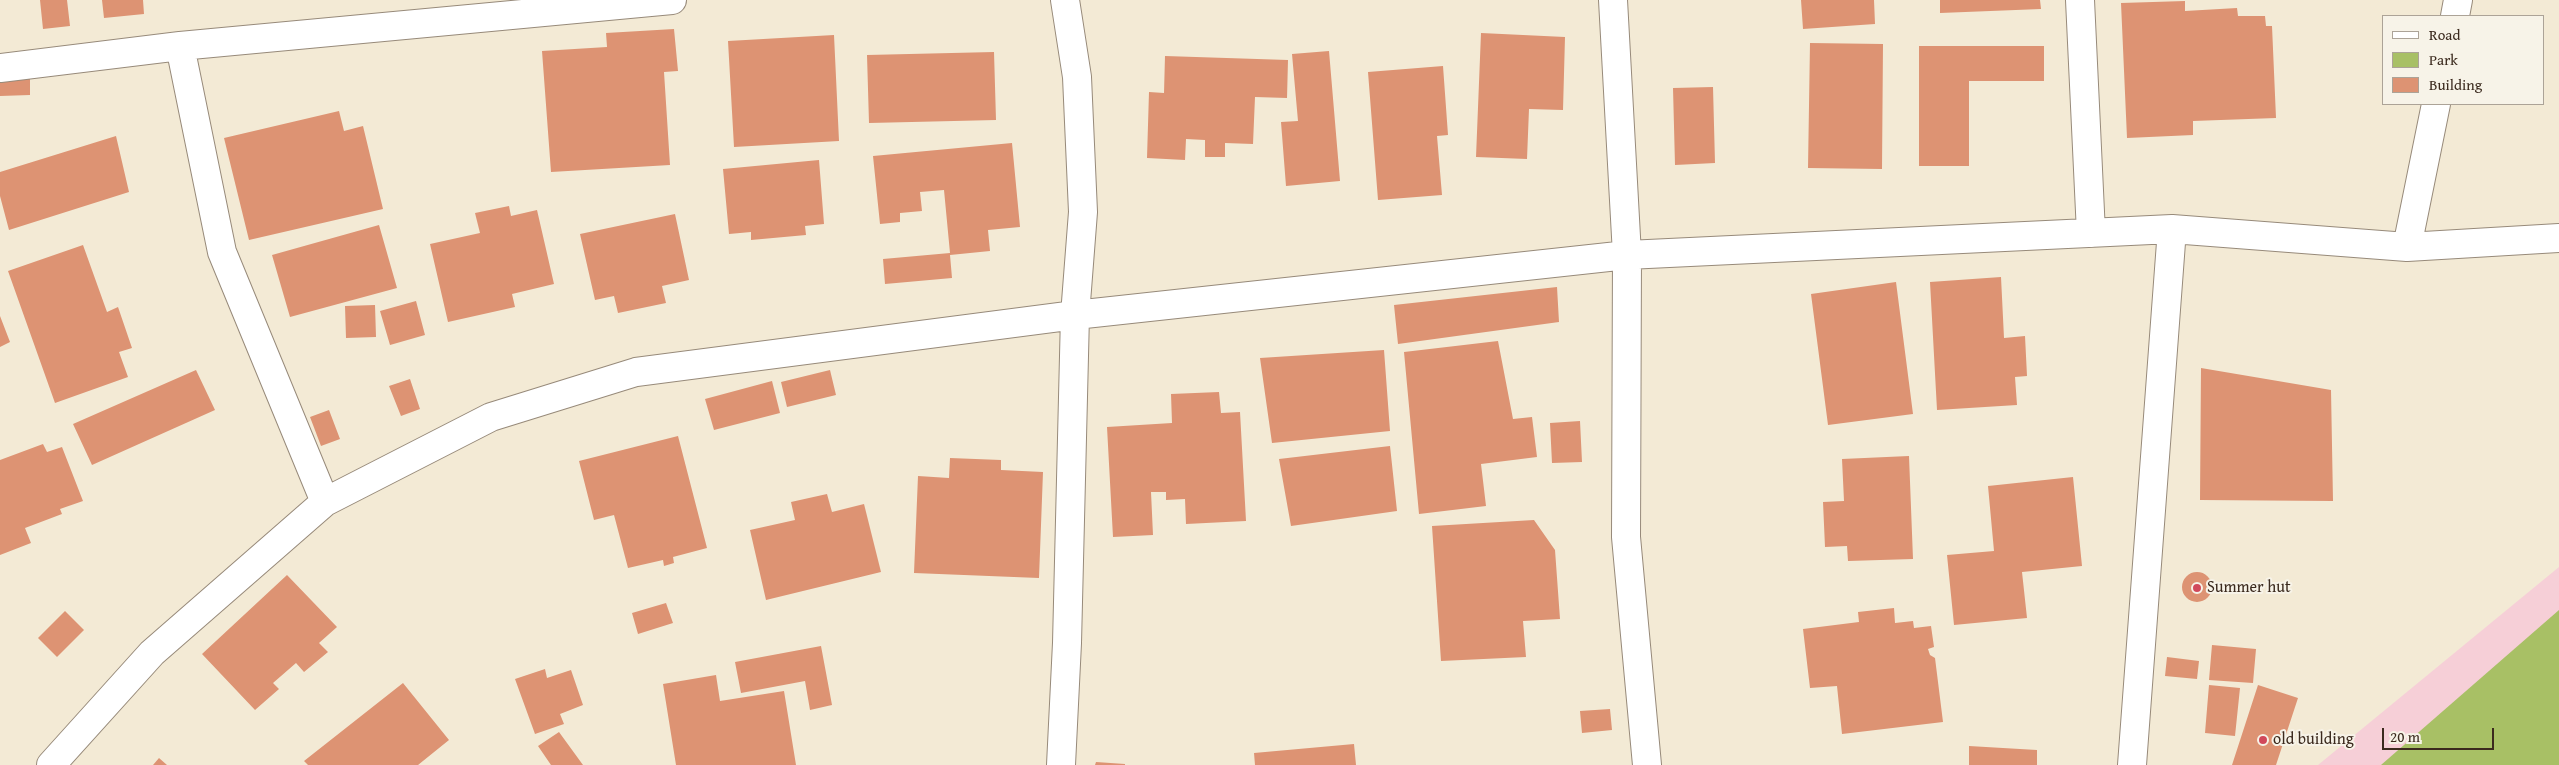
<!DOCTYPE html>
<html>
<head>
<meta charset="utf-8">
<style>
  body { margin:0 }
  #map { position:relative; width:2559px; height:765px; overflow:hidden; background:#f3ead5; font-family:"Gentium Book Plus",serif }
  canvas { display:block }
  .legend { position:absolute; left:2382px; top:15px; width:162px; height:90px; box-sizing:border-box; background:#f7f3e8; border:1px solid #aca397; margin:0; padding:6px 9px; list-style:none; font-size:15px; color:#3b2a1e }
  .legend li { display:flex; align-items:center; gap:10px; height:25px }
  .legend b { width:25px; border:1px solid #aca397 }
  .scale { position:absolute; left:2382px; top:728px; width:112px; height:22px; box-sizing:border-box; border:2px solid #3b2a1e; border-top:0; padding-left:6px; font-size:15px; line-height:18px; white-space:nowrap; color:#3b2a1e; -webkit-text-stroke:4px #f7f3e8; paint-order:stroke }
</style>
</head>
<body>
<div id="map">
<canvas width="2559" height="765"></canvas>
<ul class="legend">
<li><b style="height:6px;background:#fff"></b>Road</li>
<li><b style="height:14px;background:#a8c065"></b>Park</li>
<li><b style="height:14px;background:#dd9373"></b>Building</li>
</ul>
<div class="scale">20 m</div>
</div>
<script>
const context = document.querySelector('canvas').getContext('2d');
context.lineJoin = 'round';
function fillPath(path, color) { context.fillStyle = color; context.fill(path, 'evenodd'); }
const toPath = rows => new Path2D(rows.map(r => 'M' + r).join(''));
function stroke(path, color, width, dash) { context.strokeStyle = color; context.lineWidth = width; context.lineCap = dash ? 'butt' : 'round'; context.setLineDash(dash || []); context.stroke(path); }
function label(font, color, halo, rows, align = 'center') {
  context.font = font + ' "Gentium Book Plus",serif'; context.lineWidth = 4; context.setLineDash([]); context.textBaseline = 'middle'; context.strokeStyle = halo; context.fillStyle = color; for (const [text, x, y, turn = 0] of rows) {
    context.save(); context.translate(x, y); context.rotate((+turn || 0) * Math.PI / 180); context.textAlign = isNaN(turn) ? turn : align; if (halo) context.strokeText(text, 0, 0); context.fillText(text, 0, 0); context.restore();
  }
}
const built = toPath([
  [2559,567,2559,765,2318,765]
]);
const green = toPath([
  [2559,610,2559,765,2381,765]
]);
const building = toPath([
  [40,0,67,0,70,26,43,29],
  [102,0,143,0,144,14,104,18],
  [1801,0,1874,0,1875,24,1803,29],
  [1940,0,2040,0,2041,9,1940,13],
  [2185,1,2185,11,2237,8,2238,16,2265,16,2266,26,2272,26,2276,118,2193,121,2193,135,2127,138,2121,3],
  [674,29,678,71,664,72,670,165,551,172,542,51,607,47,606,33],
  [1481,33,1565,37,1563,110,1529,109,1527,159,1476,157],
  [834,35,839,141,734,147,728,41],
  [1810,43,1883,44,1882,169,1808,168],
  [1919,46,2044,46,2044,81,1969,81,1969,166,1919,166],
  [1329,51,1340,181,1286,186,1281,122,1298,121,1292,54],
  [994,52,996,120,869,123,867,55],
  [1165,56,1288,60,1287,98,1255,97,1253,144,1225,143,1225,157,1205,157,1205,140,1186,139,1185,160,1147,158,1149,92,1164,93],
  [1443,66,1448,135,1437,136,1442,195,1378,200,1368,72],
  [30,78,30,95,0,96,0,79],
  [1713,87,1715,163,1675,165,1673,88],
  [339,111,344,131,363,126,383,209,249,240,224,138],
  [116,136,129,192,9,230,0,196,0,172],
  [1012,143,1020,227,988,230,990,251,950,255,952,278,885,284,883,259,950,253,944,190,920,192,922,211,900,213,900,222,880,224,873,156],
  [819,160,824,224,805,226,806,235,751,240,751,232,729,234,723,169],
  [509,206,511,216,537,210,554,284,512,294,515,307,448,322,430,244,480,233,475,213],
  [675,214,689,280,662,286,666,303,618,313,614,296,595,300,580,234],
  [379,225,397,288,290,317,272,255],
  [83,245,107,312,118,307,132,348,119,352,128,377,55,403,8,271],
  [2001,277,2004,338,2025,336,2027,376,2015,377,2017,405,1937,410,1930,282],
  [1896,282,1913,414,1828,425,1811,294],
  [1557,287,1559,322,1398,344,1394,305],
  [416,301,425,335,390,345,380,311],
  [375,305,376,337,346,338,345,306],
  [0,316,10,342,0,347],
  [1498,341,1513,419,1532,417,1537,457,1481,464,1486,506,1419,514,1404,352],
  [1384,350,1390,431,1272,443,1260,358],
  [2201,368,2331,390,2333,501,2200,500],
  [196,370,215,410,92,465,73,424],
  [830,370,836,395,787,407,781,382],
  [410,379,420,409,401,416,389,386],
  [772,381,780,413,714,430,705,399],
  [1219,392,1221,413,1240,412,1246,521,1186,524,1185,499,1166,500,1166,492,1151,492,1153,535,1113,537,1107,427,1172,423,1171,394],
  [329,410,340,439,321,446,310,417],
  [1580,421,1582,462,1552,463,1550,423],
  [678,436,707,548,673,557,674,563,664,566,663,560,628,568,614,515,594,520,579,461],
  [43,444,47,452,62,447,83,501,60,509,62,514,25,528,31,543,0,555,0,460],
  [1390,446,1397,511,1291,526,1279,459],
  [1909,456,1913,559,1848,561,1847,546,1825,547,1823,502,1844,501,1842,459],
  [950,458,1001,460,1001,470,1043,472,1039,578,914,573,918,476,949,478],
  [2073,477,2082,566,2022,572,2027,618,1954,625,1947,555,1994,551,1988,486],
  [827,494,832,512,864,504,881,572,766,600,750,530,795,520,791,502],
  [1534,520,1555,550,1560,619,1523,621,1526,657,1441,661,1432,526],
  '2182 587a15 15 0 1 1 30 0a15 15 0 1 1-30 0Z',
  [287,575,337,627,319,643,328,652,304,672,296,663,273,683,279,689,255,710,202,654],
  [666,603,673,623,638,634,632,613],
  [1894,608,1895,623,1913,621,1914,628,1931,626,1934,647,1928,649,1930,655,1935,658,1943,722,1842,734,1837,686,1810,688,1803,629,1859,622,1858,612],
  [65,611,84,630,57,657,38,638],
  [2212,645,2256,649,2253,683,2209,680],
  [821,646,832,705,810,710,805,681,741,693,735,662],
  [2167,657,2199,661,2197,679,2165,676],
  [545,669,547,678,571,670,583,705,560,714,564,724,535,734,515,679],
  [716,675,720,701,784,691,796,765,676,765,663,684],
  [403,683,449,740,418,765,308,765,304,761],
  [2209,685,2240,688,2235,736,2205,733],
  [2258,685,2298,698,2276,765,2232,765],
  [1610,709,1612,730,1582,733,1580,711],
  [559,732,583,765,551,765,538,746],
  [1354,744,1356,765,1255,765,1254,753],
  [1969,746,2037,750,2037,765,1969,765],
  [159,758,167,765,153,765],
  [1096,762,1125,764,1125,765,1095,765]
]);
const minor = toPath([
  [1613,0,1627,255,1626,537,1647,765],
  [2080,0,2091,233],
  [2455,16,2458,0],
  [180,46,222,252,325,502],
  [0,68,180,46,672,0],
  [2407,247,2436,104],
  [51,765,152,653,325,502,491,417,636,372,1075,315,1627,255,2172,229,2407,247,2559,238],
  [1061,765,1067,643,1075,315,1083,212,1077,77,1065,0],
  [2132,765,2172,229]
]);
const markers = [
  [2197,588,5,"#d1495b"],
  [2263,740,5,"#d1495b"]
];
const poiNames = [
  ["Summer hut",2207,588],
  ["old building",2273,740]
];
fillPath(built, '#f6cfd7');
fillPath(green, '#a8c065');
fillPath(building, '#dd9373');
stroke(minor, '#978a7a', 30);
stroke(minor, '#fff', 28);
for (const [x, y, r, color] of markers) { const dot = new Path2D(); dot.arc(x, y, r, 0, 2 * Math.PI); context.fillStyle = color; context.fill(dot); stroke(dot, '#f7f3e8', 2); }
label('16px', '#3b2a1e', '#f7f3e8', poiNames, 'left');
</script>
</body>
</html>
